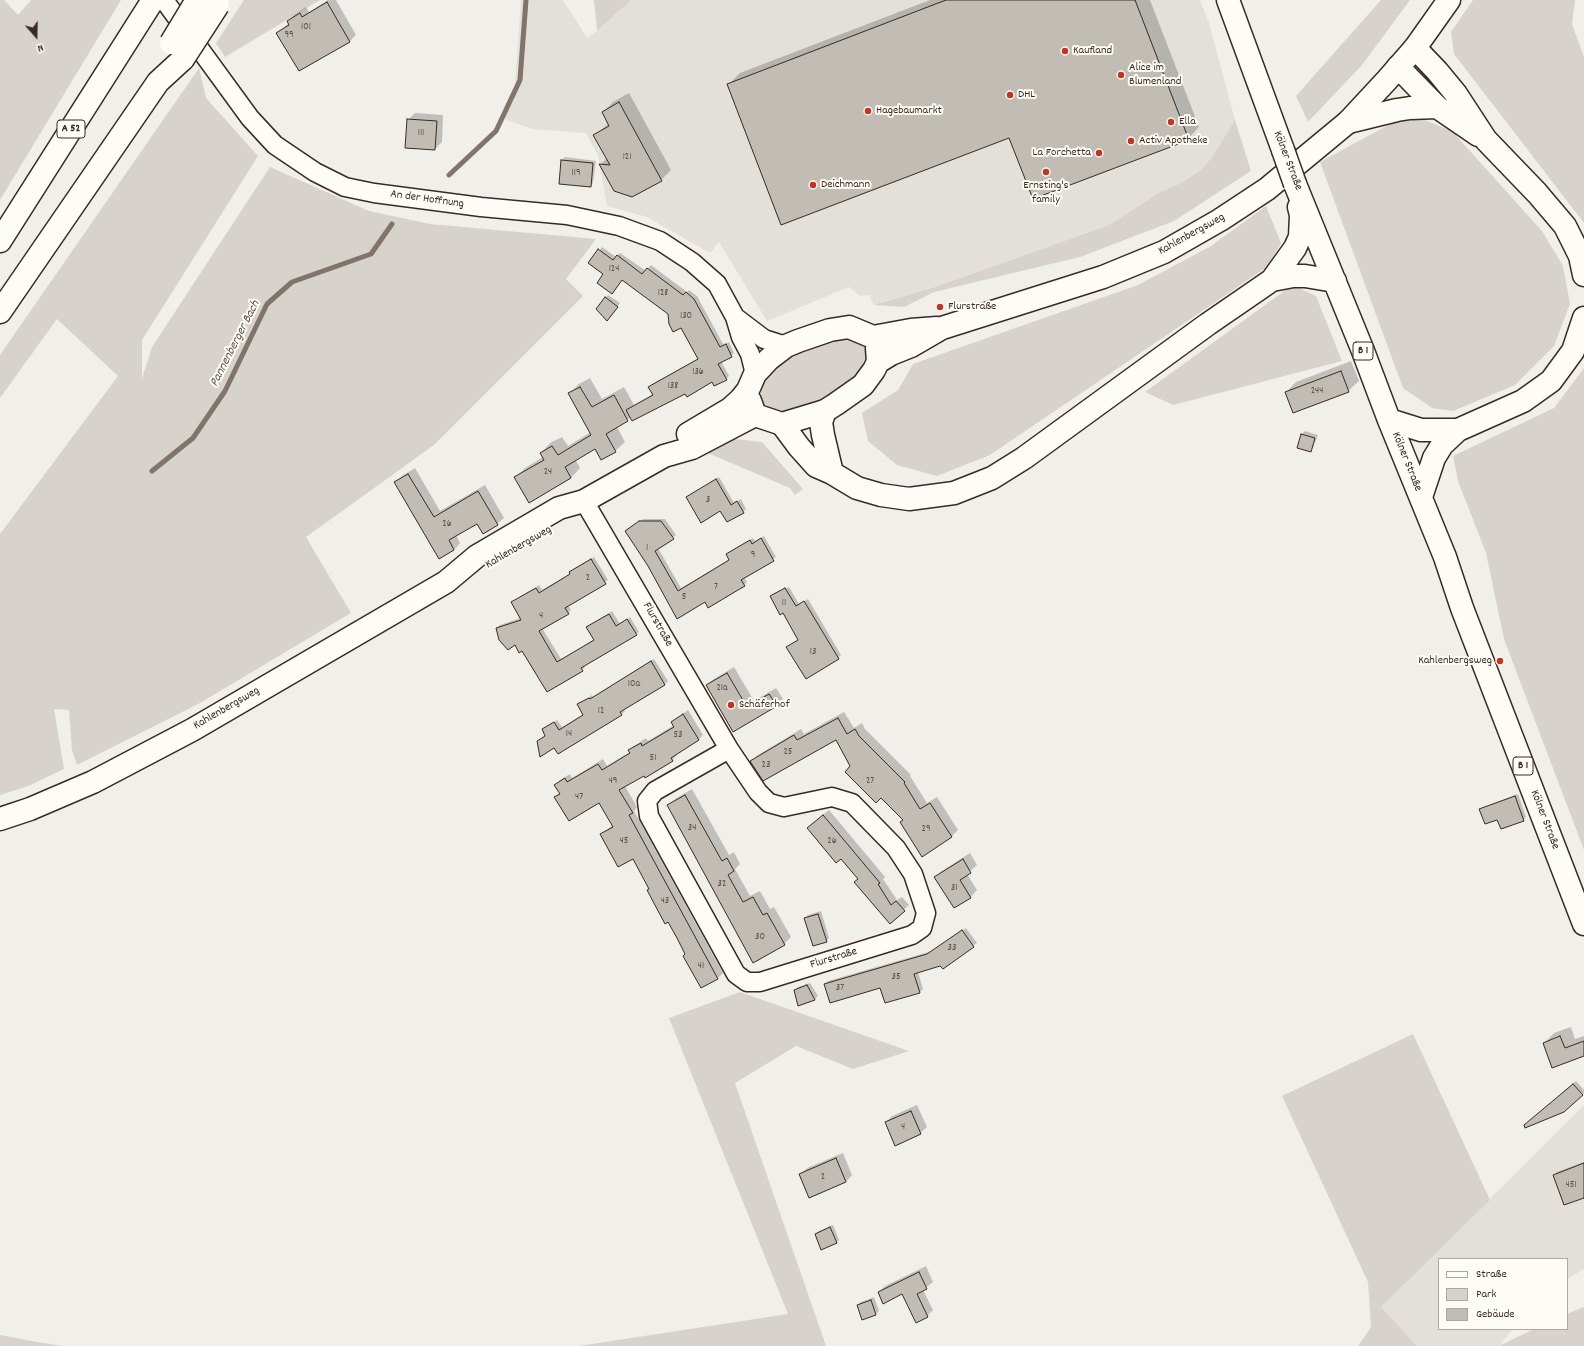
<!DOCTYPE html>
<html>
<head>
<meta charset="utf-8">
<style>
  body { margin:0 }
  #map { position:relative; width:1584px; height:1346px; overflow:hidden; background:#f1efea; font-family:Dekko,sans-serif }
  canvas { display:block }
  .legend { position:absolute; left:1438px; top:1258px; width:130px; height:72px; box-sizing:border-box; background:#fdfcf7; border:1px solid #afa8a0; margin:0; padding:5px 7px; list-style:none; font-size:12px; color:#3b2a1e }
  .legend li { display:flex; align-items:center; gap:8px; height:20px }
  .legend b { width:20px; border:1px solid #afa8a0 }
  .north { position:absolute; left:16px; top:16px; width:40px; height:40px; -webkit-text-stroke:3px #fdfcf7; paint-order:stroke; rotate:160deg; font-size:11px; font-weight:700; line-height:16px; text-align:center; color:#3b2a1e }
  .north::after { content:''; display:block; margin:auto; width:14px; height:18px; background:#3b2a1e; clip-path:polygon(50% 0,100% 100%,50% 72%,0 100%) }
</style>
</head>
<body>
<div id="map">
<canvas width="1584" height="1346"></canvas>
<ul class="legend">
<li><b style="height:5px;background:#fdfcf7"></b>Straße</li>
<li><b style="height:11px;background:#d7d2cc"></b>Park</li>
<li><b style="height:11px;background:#c1bcb4"></b>Gebäude</li>
</ul>
<div class="north">N</div>
</div>
<script>
const context = document.querySelector('canvas').getContext('2d');
context.lineJoin = 'round';
function fillPath(path, color) { context.fillStyle = color; context.fill(path, 'evenodd'); }
const toPath = rows => new Path2D(rows.map(r => 'M' + r).join(''));
function stroke(path, color, width, dash) { context.strokeStyle = color; context.lineWidth = width; context.lineCap = dash ? 'butt' : 'round'; context.setLineDash(dash || []); context.stroke(path); }
function label(font, color, halo, rows, align = 'center') {
  context.font = font + ' Dekko,sans-serif'; context.lineWidth = 4; context.setLineDash([]); context.textBaseline = 'middle'; context.strokeStyle = halo; context.fillStyle = color; for (const [text, x, y, turn = 0] of rows) {
    context.save(); context.translate(x, y); context.rotate((+turn || 0) * Math.PI / 180); context.textAlign = isNaN(turn) ? turn : align; if (halo) context.strokeText(text, 0, 0); context.fillText(text, 0, 0); context.restore();
  }
}
const built = toPath([
  [520,0,563,0,587,38,597,31,631,0,1200,0,1209,23,1235,120,1212,157,1201,170,1181,183,1158,193,1109,225,935,287,874,305,869,295,860,296,849,287,767,321,719,242,710,253,647,217,607,206,598,155,586,133,532,129,502,118,514,99,521,1],
  [1584,1105,1584,1269,1567,1279,1567,1259,1439,1259,1439,1329,1513,1329,1499,1346,1399,1346,1381,1307]
]);
const green = toPath([
  [0,0,4,0,18,15,31,0,121,0,0,200],
  [244,0,320,0,225,57,216,43],
  [594,0,631,0,597,31],
  [1381,0,1410,0,1362,65,1308,122,1296,96],
  [1473,0,1575,0,1572,24,1584,57,1584,223,1454,54,1451,32],
  [199,68,206,98,258,156,142,340,142,379,152,347,270,167,369,211,430,224,596,239,566,279,583,296,434,445,306,537,351,613,200,703,77,765,72,750,69,710,54,709,64,769,28,786,0,795,0,534,118,376,57,319,0,398,0,355],
  [1422,119,1452,131,1542,231,1563,266,1570,304,1554,346,1515,385,1453,411,1432,408,1403,388,1320,162,1392,123],
  [1235,120,1251,171,1174,221,1080,257,934,292,904,307,874,305,935,287,1109,225,1158,193,1181,183,1201,170,1212,157],
  [1266,206,1281,243,1267,267,990,455,937,476,897,465,868,441,862,413,898,390,913,364,1138,285,1211,246],
  [1299,288,1316,296,1342,361,1173,405,1145,392,1287,289],
  [850,338,862,340,872,354,859,375,823,401,786,415,764,408,761,395,762,384,775,365,784,358,809,347,839,339],
  [1584,368,1584,850,1504,639,1486,553,1458,481,1453,456,1554,408],
  [735,439,762,442,803,489,795,495,790,488,710,454,707,449],
  [740,992,909,1051,853,1069,796,1046,735,1083,826,1346,579,1346,788,1314,669,1018],
  [1413,1034,1490,1200,1381,1307,1417,1346,1358,1346,1371,1327,1368,1282,1282,1096],
  [1584,1307,1584,1346,1499,1346,1534,1329,1567,1329,1567,1314],
  [0,1335,37,1342,63,1346,0,1346]
]);
const shadow = toPath([
  [328,0,336,0,356,35,349,42,277,33,289,23,288,21,294,15,306,7,309,12],
  [930,0,1150,0,1199,127,1188,139,1009,136,729,84,740,73],
  [629,93,671,170,661,180,601,164,607,158,595,135,609,123,603,112,613,102],
  [415,113,443,115,442,142,435,149,408,120],
  [565,157,596,161,593,183,590,186,562,160],
  [602,247,616,257,620,253,646,271,651,265,687,292,689,290,697,296,723,344,729,342,734,353,721,361,729,376,726,379,712,381,631,417,617,427,625,442,615,451,595,448,575,459,580,468,571,478,516,477,525,468,543,457,541,453,550,443,562,437,568,446,591,432,569,394,579,384,590,378,602,399,624,387,634,405,653,394,649,387,652,384,699,358,682,327,669,313,623,279,604,274,590,263],
  [608,295,620,303,610,317,605,298],
  [1351,361,1359,381,1348,391,1286,392,1296,382],
  [1305,431,1318,435,1313,448,1310,451,1298,448,1302,434],
  [415,468,440,511,485,485,504,518,497,524,478,522,456,535,460,543,454,550,440,558,396,482,402,476],
  [719,477,734,503,741,499,746,509,743,512,721,510,687,497],
  [643,519,665,519,676,535,658,548,681,588,730,559,727,554,730,552,753,538,755,541,764,536,776,557,744,577,747,582,744,585,705,601,677,617,649,566,626,531],
  [594,557,608,580,568,605,571,610,568,613,542,628,561,659,594,640,587,627,612,611,620,624,630,617,639,632,584,665,585,667,582,670,547,691,523,650,497,628,500,625,521,618,512,602,515,600,539,585,542,590,571,573,573,569],
  [789,587,799,604,808,599,841,655,838,658,788,647,799,639,773,596],
  [654,659,668,681,665,684,623,709,625,711,622,714,546,735,544,729,547,726,557,720,562,727,584,714,579,705,582,702,592,695,593,697],
  [734,667,754,701,776,688,783,699,776,706,734,731,707,685,714,679],
  [688,710,703,735,698,740,676,753,677,755,672,760,644,774,625,786,637,807,634,811,723,973,718,978,701,987,686,954,634,857,601,834,613,825,599,801,556,797,560,792,556,785,560,780,570,774,572,778,603,759,607,766,630,752,630,750,634,746,646,738,648,741,674,725,672,722],
  [844,712,854,728,862,723,865,729,911,775,910,776,927,803,937,797,958,830,951,837,904,819,852,766,836,739,751,761,758,755,801,729,804,734],
  [692,789,729,855,734,852,740,864,735,869,750,896,760,891,770,909,774,907,791,937,784,944,753,961,668,806,675,799],
  [1518,794,1526,817,1523,820,1498,819,1481,810,1484,807],
  [829,810,885,877,883,879,897,900,902,897,909,905,890,922,859,878,813,823],
  [970,853,977,865,967,874,977,890,971,897,954,907,935,878,942,871],
  [821,911,829,938,826,941,805,918,808,915],
  [966,928,977,943,943,968,941,965,918,972,923,989,920,992,881,986,825,984,828,981,932,951],
  [810,983,818,996,815,999,799,1004,795,990,798,987],
  [1571,1027,1575,1039,1584,1036,1584,1055,1544,1043,1554,1033],
  [1576,1081,1584,1090,1584,1093,1563,1111,1528,1122],
  [917,1105,927,1127,920,1133,886,1122,892,1116],
  [843,1153,852,1175,846,1182,810,1197,801,1174,807,1168],
  [1584,1162,1584,1197,1554,1175,1557,1172],
  [833,1225,839,1240,836,1243,816,1234,819,1231],
  [926,1266,933,1282,923,1290,933,1310,927,1316,902,1293,879,1292,885,1286],
  [874,1297,879,1311,876,1314,858,1305,861,1302]
]);
const stream = toPath([
  [449,175,496,131,520,80,526,0],
  [152,471,193,438,225,391,267,304,292,282,371,254,392,224]
]);
const building = toPath([
  [946,0,1135,0,1189,140,1033,199,1009,138,781,225,727,84,946,0],
  [327,2,350,42,299,71,276,33,289,25,287,21,300,13,302,17,327,2],
  [619,102,662,181,632,197,614,191,599,164,610,165,593,135,609,126,602,112,619,102],
  [407,119,437,121,435,150,405,148,407,119],
  [561,160,593,163,591,187,559,184,561,160],
  [598,249,613,260,617,255,642,274,647,268,683,295,686,292,694,299,720,347,726,344,732,357,718,364,727,380,714,386,712,382,687,397,685,394,632,421,626,410,653,395,648,387,698,359,681,328,673,332,669,324,668,314,622,280,612,294,597,283,603,274,588,263,598,249],
  [605,297,618,307,607,321,596,309,605,297],
  [1341,371,1349,392,1293,413,1285,392,1341,371],
  [580,387,592,407,614,395,628,421,606,434,616,452,601,460,595,449,565,467,571,478,529,503,514,477,544,460,540,453,552,446,558,455,591,435,568,393,580,387],
  [1301,434,1315,438,1311,452,1297,448,1301,434],
  [408,474,434,517,478,491,498,525,483,534,477,524,449,540,454,550,439,559,394,482,408,474],
  [716,479,731,505,737,501,744,513,727,522,720,511,701,523,686,497,716,479],
  [639,521,661,521,674,539,655,551,678,591,729,560,726,554,750,540,752,544,761,538,774,561,741,580,745,586,738,590,708,608,705,602,677,619,648,566,625,531,639,521],
  [591,559,606,584,565,608,569,614,539,631,557,662,594,640,586,627,609,614,616,626,627,619,637,635,581,668,583,671,547,692,522,651,519,653,515,645,508,650,499,640,496,628,521,620,511,602,536,588,539,593,570,574,569,572,591,559],
  [785,588,796,606,804,601,839,659,806,679,786,647,798,640,783,613,780,615,770,596,785,588],
  [651,661,665,685,620,712,622,715,558,754,554,748,540,757,537,741,545,736,542,729,554,722,559,730,583,715,577,704,589,698,590,699,651,661],
  [727,673,747,707,769,694,777,706,733,732,706,685,727,673],
  [683,714,699,740,671,758,673,761,645,778,644,776,619,790,633,813,629,815,718,979,701,988,683,956,685,954,677,938,668,922,665,924,647,890,649,889,633,859,618,867,600,834,613,827,599,803,569,821,554,797,560,794,554,785,565,778,567,782,598,764,602,770,630,753,628,750,641,743,642,746,674,727,671,722,683,714],
  [838,718,847,734,855,729,859,736,905,782,904,783,920,809,930,803,952,837,922,857,900,822,903,820,881,798,876,803,845,772,850,766,836,740,763,781,750,761,794,735,797,740,838,718],
  [685,795,722,861,727,858,734,871,728,875,743,902,753,897,763,915,767,913,785,945,753,963,667,805,685,795],
  [1515,796,1524,821,1501,829,1497,820,1485,824,1479,809,1515,796],
  [823,815,880,883,878,884,891,905,896,901,905,911,890,924,854,882,858,879,841,859,836,863,807,828,823,815],
  [963,859,971,873,960,880,971,898,954,908,934,877,963,859],
  [818,914,827,942,813,946,804,918,818,914],
  [962,930,974,947,943,969,940,966,914,974,920,993,885,1003,880,988,830,1003,824,984,927,954,962,930],
  [807,985,815,1000,798,1006,794,990,807,985],
  [1560,1036,1565,1048,1584,1041,1584,1056,1552,1068,1543,1043,1560,1036],
  [1573,1084,1583,1095,1564,1112,1525,1128,1524,1125,1573,1084],
  [911,1111,921,1134,895,1146,885,1122,911,1111],
  [836,1158,846,1182,809,1198,799,1174,836,1158],
  [1584,1163,1584,1198,1564,1205,1553,1175,1584,1163],
  [830,1227,837,1243,821,1250,815,1234,830,1227],
  [919,1272,927,1289,917,1294,928,1317,916,1323,902,1294,883,1304,878,1292,919,1272],
  [871,1300,876,1315,862,1320,857,1305,871,1300]
]);
const street = toPath([
  [164,0,250,118,275,145,315,172,345,187,374,193,481,207,567,215,619,226,660,241,692,262,717,284,735,317,741,337,750,354,755,374],
  [735,317,764,339,786,346],
  [584,501,729,749,655,791,647,801,649,816,736,974,747,982,760,982,912,935,922,928,926,913,913,874,896,848,852,803,832,797,784,807,769,803,758,792,729,749]
]);
const secondary = toPath([
  [878,362,891,354,911,346,942,328,1103,277,1164,252,1220,220,1267,189,1348,122,1387,80,1415,48,1449,0],
  [750,401,755,415,782,424,825,411,836,404,863,385,874,370,878,362,877,348],
  [688,434,730,409,740,400,748,390,755,374,769,359,786,346,798,341,830,330,849,327,873,337,911,330,937,328],
  [0,819,30,809,93,782,192,730,446,582,477,556,559,508,584,501,664,456,692,448,755,415]
]);
const primary = toPath([
  [1228,0,1283,150],
  [1415,48,1437,71,1456,94,1486,140,1537,193,1565,226,1580,256,1584,275],
  [1398,67,1437,107,1478,135],
  [1348,122,1397,110,1410,108,1437,107],
  [1295,184,1363,351,1389,420,1445,557,1462,608,1584,924],
  [1272,280,1293,276,1305,276,1335,281],
  [825,411,821,422,823,435,832,473],
  [1389,420,1421,430,1458,430],
  [782,424,799,447,816,466,832,473,857,488,881,495,909,499,954,493,992,478,1024,458,1208,324,1272,280,1295,248,1300,237,1301,215,1299,207],
  [1421,497,1434,458,1442,445,1458,430,1523,401,1551,381,1573,351,1584,318]
]);
const highway = toPath([
  [0,241,153,0],
  [0,312,158,82,183,59]
]);
const primaryBridge = toPath([
  [1283,150,1295,184]
]);
const highwayBridge = toPath([
  [171,43,197,0],
  [183,59,218,5]
]);
const markers = [
  [1065,51,4,"#c8321e"],
  [1121,75,4,"#c8321e"],
  [1010,95,4,"#c8321e"],
  [868,111,4,"#c8321e"],
  [1171,122,4,"#c8321e"],
  [1131,141,4,"#c8321e"],
  [1099,153,4,"#c8321e"],
  [1046,172,4,"#c8321e"],
  [813,185,4,"#c8321e"],
  [940,307,4,"#c8321e"],
  [1500,661,4,"#c8321e"],
  [731,705,4,"#c8321e"]
];
const numberNames = [
  ["101",306,28],
  ["99",289,36],
  ["111",421,134],
  ["121",627,158],
  ["119",576,174],
  ["124",614,270],
  ["128",663,294],
  ["130",686,317],
  ["136",698,373],
  ["138",673,387],
  ["244",1317,392],
  ["24",548,473],
  ["3",708,501],
  ["26",447,525],
  ["1",647,549],
  ["9",753,556],
  ["2",588,579],
  ["7",716,588],
  ["5",684,598],
  ["11",784,604],
  ["4",541,617],
  ["13",813,653],
  ["10a",634,685],
  ["21a",722,689],
  ["12",601,712],
  ["14",569,735],
  ["53",678,736],
  ["25",788,753],
  ["51",653,759],
  ["23",766,766],
  ["49",613,782],
  ["27",870,782],
  ["47",579,798],
  ["34",692,829],
  ["29",926,830],
  ["45",624,842],
  ["26",832,842],
  ["32",722,885],
  ["31",954,889],
  ["43",665,902],
  ["30",760,938],
  ["33",952,949],
  ["41",701,967],
  ["35",896,978],
  ["37",840,989],
  ["4",903,1128],
  ["2",823,1178],
  ["451",1571,1186]
];
const shields = [
  [71,129,28],
  [1363,351,20],
  [1523,766,20]
];
const shieldNames = [
  ["A 52",71,129],
  ["B 1",1363,351],
  ["B 1",1523,766]
];
const poiNames = [
  ["Kaufland",1073,51],
  ["Alice im",1129,68],
  ["Blumenland",1129,82],
  ["DHL",1018,95],
  ["Hagebaumarkt",876,111],
  ["Ella",1179,122],
  ["Activ Apotheke",1139,141],
  ["La Forchetta",1091,153,"right"],
  ["Deichmann",821,185],
  ["Ernsting's",1046,186,"center"],
  ["family",1046,200,"center"],
  ["Flurstraße",948,307],
  ["Kahlenbergsweg",1492,661,"right"],
  ["Schäferhof",739,705]
];
const streetNames = [
  ["Kölner Straße",1287,161,69],
  ["An der Hoffnung",427,200,8],
  ["Kahlenbergsweg",1192,235,-29],
  ["Kölner Straße",1406,462,68],
  ["Kahlenbergsweg",519,548,-30],
  ["Flurstraße",657,625,60],
  ["Kahlenbergsweg",227,709,-30],
  ["Kölner Straße",1544,820,69],
  ["Flurstraße",834,959,-17]
];
const waterNames = [
  ["Pannenberger Bach",236,344,-63]
];
fillPath(built, '#e3e0da');
fillPath(green, '#d7d2cc');
fillPath(shadow, '#0003');
stroke(stream, '#80746b', 5);
fillPath(building, '#c1bcb4');
stroke(building, '#3b2a1e', 1);
stroke(street, '#3b2a1e', 21);
stroke(secondary, '#3b2a1e', 25);
stroke(primary, '#3b2a1e', 25);
stroke(highway, '#3b2a1e', 25);
stroke(street, '#fdfcf7', 18);
stroke(secondary, '#fdfcf7', 22);
stroke(primary, '#fdfcf7', 22);
stroke(highway, '#fdfcf7', 22);
stroke(primaryBridge, '#3b2a1e', 25, []);
stroke(highwayBridge, '#3b2a1e', 25, []);
stroke(primaryBridge, '#fdfcf7', 22);
stroke(highwayBridge, '#fdfcf7', 22);
for (const [x, y, r, color] of markers) { const dot = new Path2D(); dot.arc(x, y, r, 0, 2 * Math.PI); context.fillStyle = color; context.fill(dot); stroke(dot, '#fdfcf7', 1.5); }
label('10px', '#5c4e44', null, numberNames);
for (const [x, y, w] of shields) { const box = new Path2D(); box.roundRect(x - w / 2, y - 9, w, 18, 3); context.fillStyle = '#fdfcf7'; context.fill(box); stroke(box, '#3b2a1e', 1); }
label('bold 11px', '#3b2a1e', null, shieldNames);
label('12px', '#3b2a1e', '#fdfcf7', poiNames, 'left');
label('12px', '#3b2a1e', '#fdfcf7', streetNames);
label('italic 13px', '#63554b', '#fdfcf7', waterNames);
</script>
</body>
</html>
